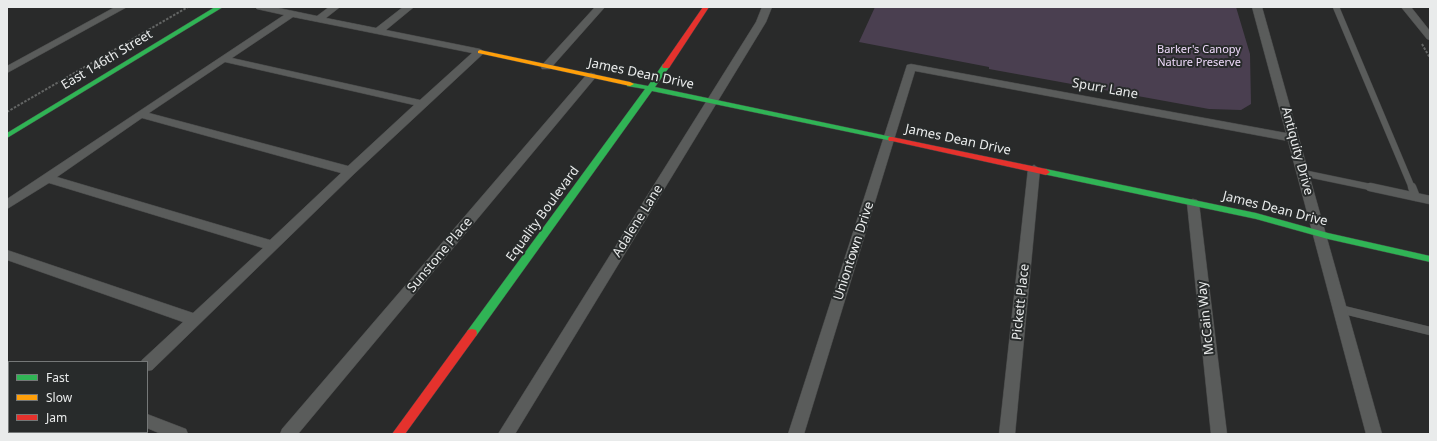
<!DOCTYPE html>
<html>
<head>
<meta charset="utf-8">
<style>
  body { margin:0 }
  #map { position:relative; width:1437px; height:441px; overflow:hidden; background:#292a2a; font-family:"Noto Sans",sans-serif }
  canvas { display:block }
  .frame { position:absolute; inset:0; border:8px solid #e9ebeb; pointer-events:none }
  .legend { position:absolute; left:8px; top:361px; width:140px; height:72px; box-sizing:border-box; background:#282b2b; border:1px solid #757878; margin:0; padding:5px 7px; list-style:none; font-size:12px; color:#e9ebeb }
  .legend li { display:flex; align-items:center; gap:8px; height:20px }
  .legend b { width:20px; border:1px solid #757878 }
</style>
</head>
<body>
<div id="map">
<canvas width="1437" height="441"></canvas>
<div class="frame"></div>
<ul class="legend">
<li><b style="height:5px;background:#30b455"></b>Fast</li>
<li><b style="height:5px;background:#ff9f0a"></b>Slow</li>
<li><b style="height:5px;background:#e5322d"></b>Jam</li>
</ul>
</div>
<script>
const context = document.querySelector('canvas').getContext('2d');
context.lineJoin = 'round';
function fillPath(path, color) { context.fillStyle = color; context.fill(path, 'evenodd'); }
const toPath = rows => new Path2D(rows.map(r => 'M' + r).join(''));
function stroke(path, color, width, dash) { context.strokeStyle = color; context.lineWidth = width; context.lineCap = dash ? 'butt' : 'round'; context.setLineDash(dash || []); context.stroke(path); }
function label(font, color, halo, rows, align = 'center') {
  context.font = font + ' "Noto Sans",sans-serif'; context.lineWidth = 4; context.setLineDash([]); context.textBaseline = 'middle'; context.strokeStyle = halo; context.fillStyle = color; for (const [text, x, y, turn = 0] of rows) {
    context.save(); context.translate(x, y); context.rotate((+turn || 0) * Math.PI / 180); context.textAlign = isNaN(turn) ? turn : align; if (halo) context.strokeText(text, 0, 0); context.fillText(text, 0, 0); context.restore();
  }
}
const green = toPath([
  [875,7,1236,7,1250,54,1251,104,1241,110,1209,109,989,69,989,67,859,42]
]);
const forest = toPath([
  [7,370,9,371,9,432,103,432,102,434,7,434]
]);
const path = toPath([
  [1422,44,1430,58],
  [7,112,188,7]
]);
const laneFar1 = toPath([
  [1336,7,1412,188],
  [1303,173,1375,188]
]);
const lane = toPath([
  [1370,187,1430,200],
  [1412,187,1416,197],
  [1340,309,1430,331]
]);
const street = toPath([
  [115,7,127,7,7,73,7,66,115,7],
  [255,7,274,7,317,16,329,7,340,7,326,18,376,28,403,7,414,7,386,30,480,49,485,52,354,174,152,370,147,371,147,362,141,362,142,360,183,322,7,260,7,250,193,313,263,248,49,183,7,209,7,199,284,15,257,9,255,7],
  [293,17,318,22,472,53,420,100,232,58,293,17],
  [225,62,414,105,348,166,149,113,225,62],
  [142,118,341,173,270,240,57,177,142,118],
  [595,7,605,7,550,69,542,69,541,67,542,65,595,7],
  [762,7,772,7,766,22,515,434,498,434,756,22,762,7],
  [1252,7,1262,7,1382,434,1366,434,1288,141,915,71,804,434,788,434,907,65,911,64,1286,133,1252,7],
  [1401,7,1411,7,1430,31,1430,40,1427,39,1401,7],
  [591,73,595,74,596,76,595,78,298,434,280,434,282,429,587,74,591,73],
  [1034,165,1040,169,1015,434,999,434,1028,169,1034,165],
  [1193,199,1197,200,1199,203,1227,434,1211,434,1187,203,1189,200,1193,199],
  [7,361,11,362,9,362,9,374,7,374,7,361],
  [147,414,186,429,188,434,161,434,147,428,147,414]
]);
const fast = toPath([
  [215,7,223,7,7,138,7,133,215,7],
  [663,64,669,64,670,66,655,87,892,137,896,139,892,141,652,91,476,336,472,337,468,336,467,333,468,330,645,89,627,86,627,82,648,86,663,64],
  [1046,169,1256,213,1328,233,1430,256,1430,262,1328,239,1256,219,1043,174,1042,172,1046,169]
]);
const slow = toPath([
  [480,50,630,82,634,84,630,86,478,53,478,51,480,50]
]);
const jam = toPath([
  [703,7,709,7,669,68,663,68,662,66,703,7],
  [889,137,892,137,1046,169,1050,172,1046,175,892,141,889,141,888,139,889,137],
  [472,329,476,330,477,333,476,336,405,434,392,434,468,330,472,329]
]);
const farParknames = [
  ["Barker's Canopy",1199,50],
  ["Nature Preserve",1199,63]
];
const streetNames = [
  ["East 146th Street",107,60,-31],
  ["James Dean Drive",641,74,12],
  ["Spurr Lane",1105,89,10],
  ["James Dean Drive",958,140,12],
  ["Antiquity Drive",1297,151,75],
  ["James Dean Drive",1275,209,14],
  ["Equality Boulevard",543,214,-54],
  ["Adalene Lane",638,221,-58],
  ["Uniontown Drive",854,251,-72],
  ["Sunstone Place",440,255,-50],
  ["Pickett Place",1021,302,-84],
  ["McCain Way",1206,318,-96]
];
fillPath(green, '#4a3f50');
fillPath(forest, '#63526c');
stroke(laneFar1, '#454646', 7);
stroke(lane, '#454646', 9);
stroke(street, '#454646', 1);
stroke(fast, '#454646', 1);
stroke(slow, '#454646', 1);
stroke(jam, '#454646', 1);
stroke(path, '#636564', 2, [2.5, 1.5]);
stroke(laneFar1, '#5a5c5b', 6);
stroke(lane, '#5a5c5b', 8);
fillPath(street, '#5a5c5b');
fillPath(fast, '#30b455');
fillPath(slow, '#ff9f0a');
fillPath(jam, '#e5322d');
label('11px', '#efdafb', '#282b2b', farParknames);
label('13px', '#e9ebeb', '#282b2b', streetNames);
</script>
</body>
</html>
